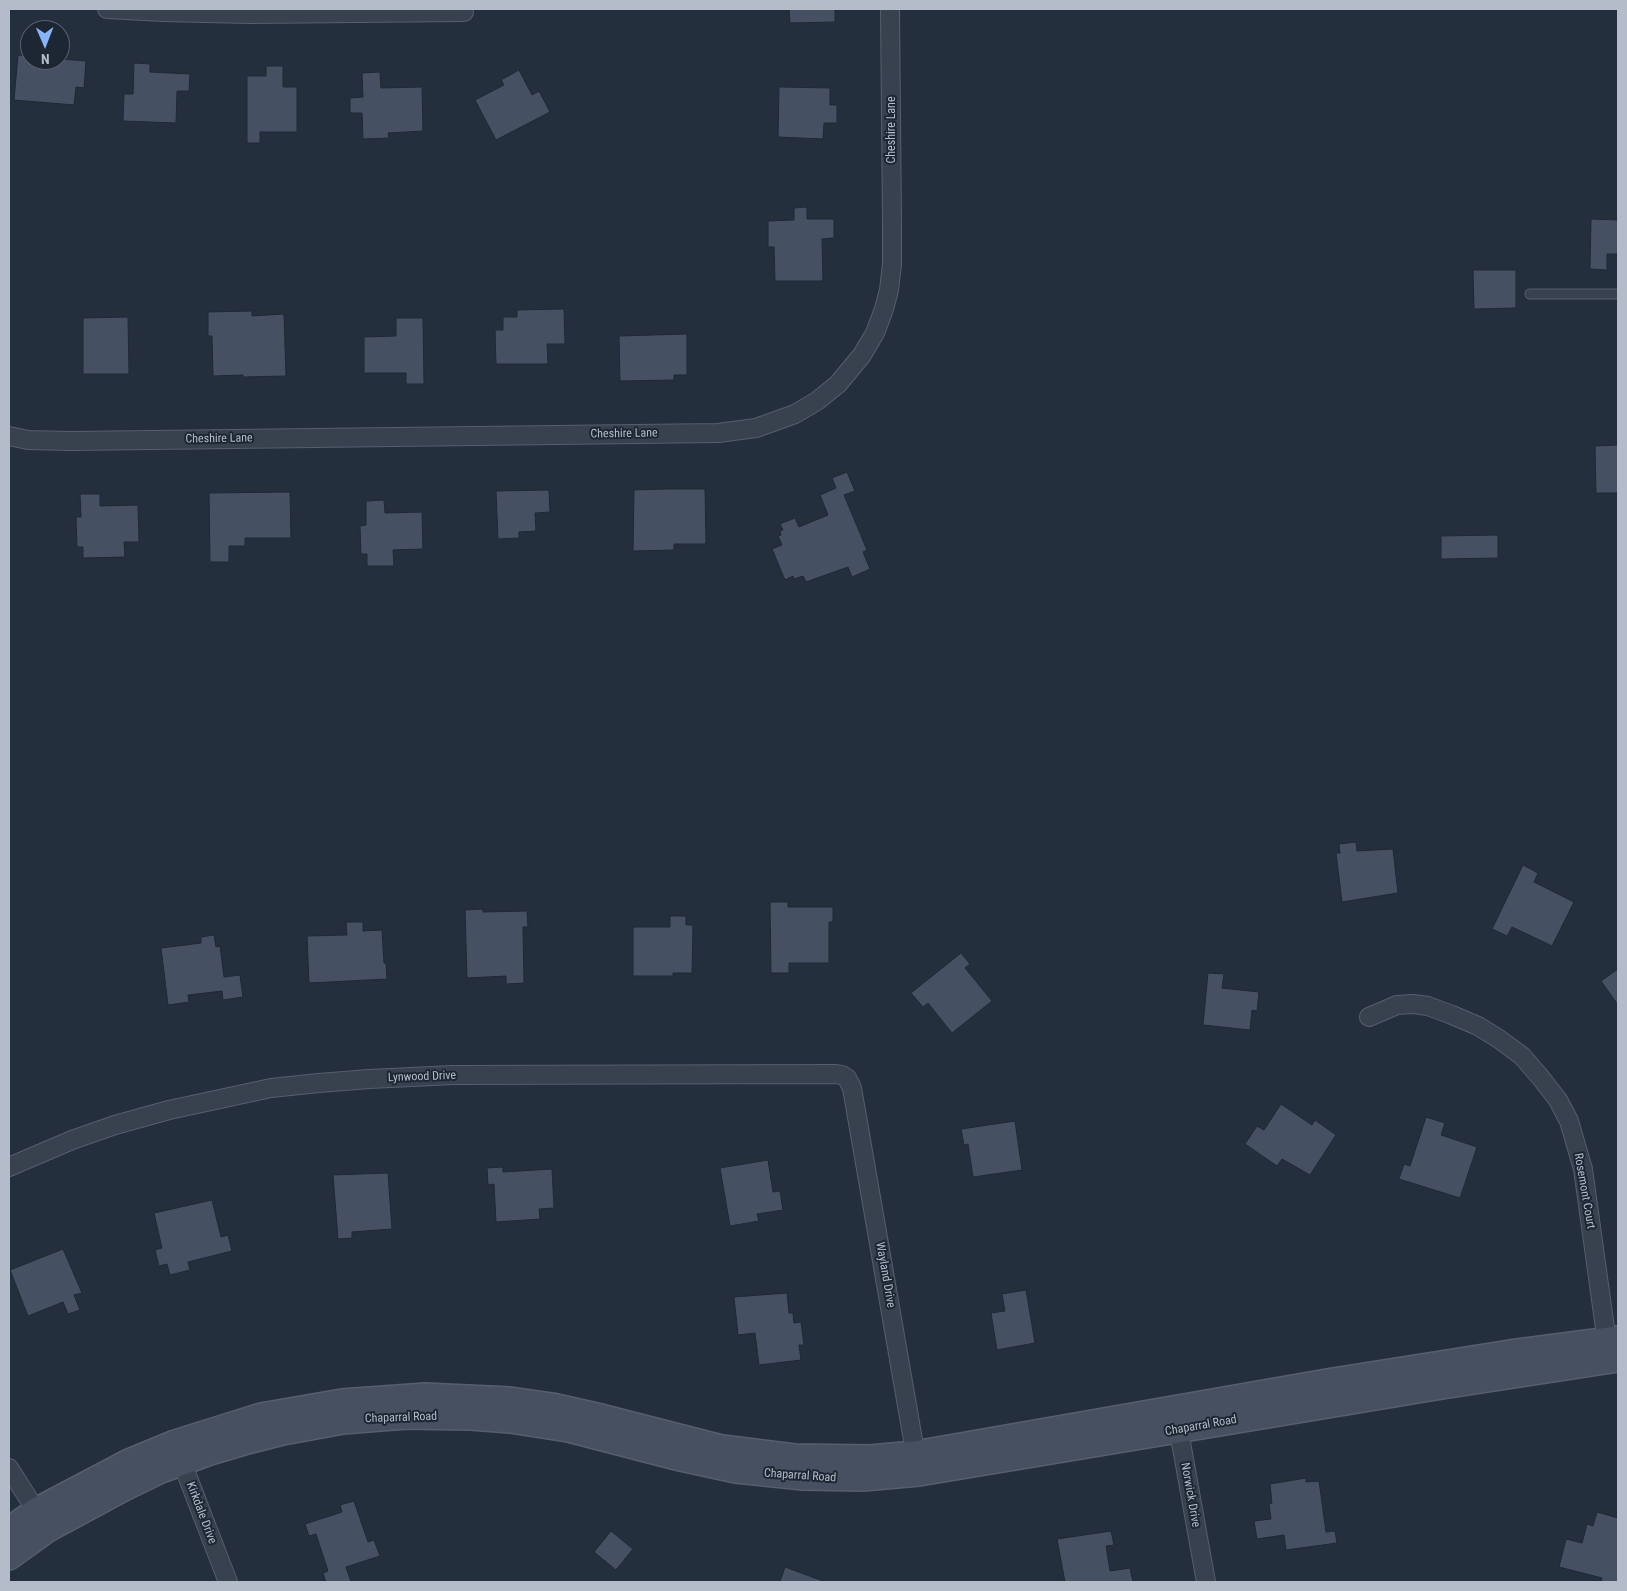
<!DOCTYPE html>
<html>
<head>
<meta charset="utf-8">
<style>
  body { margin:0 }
  #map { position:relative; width:1627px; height:1591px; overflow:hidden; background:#242f3e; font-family:"Roboto Condensed",sans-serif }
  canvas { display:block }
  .frame { position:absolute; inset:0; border:10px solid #b4bcc9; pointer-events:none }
  .north { position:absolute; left:20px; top:20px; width:50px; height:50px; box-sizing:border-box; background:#1d2633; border:1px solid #59626f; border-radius:50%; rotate:179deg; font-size:14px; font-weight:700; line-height:20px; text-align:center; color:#b4bcc9 }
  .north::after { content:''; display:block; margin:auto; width:18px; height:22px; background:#8ab4f8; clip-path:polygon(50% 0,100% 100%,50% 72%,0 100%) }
</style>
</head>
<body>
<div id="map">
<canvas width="1627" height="1591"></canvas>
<div class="frame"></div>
<div class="north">N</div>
</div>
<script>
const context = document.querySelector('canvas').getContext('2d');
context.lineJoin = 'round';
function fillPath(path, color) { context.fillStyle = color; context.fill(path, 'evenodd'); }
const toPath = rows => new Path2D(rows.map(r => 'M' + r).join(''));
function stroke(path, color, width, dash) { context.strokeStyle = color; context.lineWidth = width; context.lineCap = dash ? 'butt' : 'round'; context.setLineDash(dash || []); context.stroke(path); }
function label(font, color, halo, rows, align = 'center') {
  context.font = font + ' "Roboto Condensed",sans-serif'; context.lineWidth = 4; context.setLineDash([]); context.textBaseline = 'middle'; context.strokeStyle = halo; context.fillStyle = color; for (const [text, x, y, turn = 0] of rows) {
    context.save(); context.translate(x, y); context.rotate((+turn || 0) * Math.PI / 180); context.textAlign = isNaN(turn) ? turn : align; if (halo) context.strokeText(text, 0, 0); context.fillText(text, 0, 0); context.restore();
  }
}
const building = toPath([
  [789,9,835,9,835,22,790,23,789,9],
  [18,55,30,56,30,60,60,60,60,59,86,61,84,88,76,87,74,105,14,100,18,55],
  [134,63,150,64,150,72,190,74,189,91,177,91,176,123,123,121,124,94,133,94,134,63],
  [266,66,283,66,283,87,297,87,297,132,260,132,260,143,247,143,247,76,266,76,266,66],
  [519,70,532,95,539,91,550,112,496,140,475,100,504,85,501,80,519,70],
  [380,72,381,88,422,87,423,131,388,133,389,138,363,139,362,113,350,113,350,98,363,97,362,73,380,72],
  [779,87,830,88,830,105,837,105,837,123,824,123,823,139,778,137,779,87],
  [807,207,807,219,834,219,834,238,822,239,823,281,775,281,774,247,768,247,768,221,794,220,794,208,807,207],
  [1591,219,1618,220,1618,254,1607,254,1607,270,1590,269,1591,219],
  [1473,270,1516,270,1516,308,1474,309,1473,270],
  [564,309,565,344,547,344,548,364,496,364,495,330,503,330,503,317,517,317,517,310,564,309],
  [252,311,252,316,284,314,286,376,243,377,243,375,213,376,212,336,208,336,208,312,252,311],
  [128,317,129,374,83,374,83,318,128,317],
  [396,318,423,318,424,384,406,384,406,373,364,373,364,337,396,336,396,318],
  [687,334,687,375,674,375,674,380,620,381,619,336,687,334],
  [1618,445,1618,493,1596,493,1595,446,1618,445],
  [847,472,855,491,844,495,867,550,863,552,870,569,852,577,848,567,806,582,803,576,794,579,793,576,785,580,772,549,782,545,778,536,781,535,780,531,783,530,780,524,795,518,799,527,828,515,820,495,836,488,832,478,847,472],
  [665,489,705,489,706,544,674,544,674,550,633,551,634,490,665,489],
  [549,490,550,512,535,513,536,531,519,532,519,538,498,539,496,491,549,490],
  [290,492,291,538,245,538,245,546,229,546,229,562,210,562,209,493,290,492],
  [80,494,100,494,100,506,138,505,139,542,124,542,125,557,83,558,83,547,77,547,76,517,81,517,80,494],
  [384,500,385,513,422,512,423,549,393,550,394,566,367,566,367,554,361,554,360,526,366,525,366,501,384,500],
  [1498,535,1498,558,1441,559,1441,536,1498,535],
  [1356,842,1357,851,1393,849,1398,893,1342,902,1336,853,1340,853,1339,844,1356,842],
  [1523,865,1538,873,1534,882,1574,902,1552,946,1512,927,1507,936,1492,929,1523,865],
  [770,902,788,902,788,907,833,907,833,922,829,922,829,963,789,963,789,973,771,973,770,902],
  [483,909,483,912,527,911,528,927,523,927,524,983,506,984,506,976,467,978,465,910,483,909],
  [670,916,686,916,686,925,693,925,692,973,673,973,673,976,633,976,633,927,670,927,670,916],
  [346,922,363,922,363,931,382,930,384,963,386,963,387,979,309,983,307,936,347,935,346,922],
  [214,935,216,947,220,946,224,977,240,975,243,997,223,1000,222,991,188,995,189,1002,168,1005,161,948,201,943,201,937,214,935],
  [961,953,970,964,965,968,992,1001,952,1033,928,1003,923,1007,911,993,961,953],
  [1618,969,1618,1005,1601,981,1618,969],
  [1208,973,1224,974,1222,988,1259,992,1257,1011,1252,1010,1250,1030,1203,1025,1208,973],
  [1281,1104,1312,1125,1315,1120,1336,1135,1310,1175,1282,1159,1277,1166,1245,1144,1257,1126,1264,1130,1281,1104],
  [1426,1117,1445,1123,1441,1135,1477,1147,1460,1198,1399,1179,1404,1164,1410,1166,1426,1117],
  [1015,1121,1022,1170,973,1177,968,1144,964,1145,961,1129,1015,1121],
  [768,1160,773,1192,780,1191,783,1210,757,1214,759,1221,730,1226,720,1168,768,1160],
  [503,1167,503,1172,552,1169,554,1208,539,1209,540,1219,496,1222,494,1184,488,1185,487,1168,503,1167],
  [388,1173,392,1229,352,1232,352,1238,338,1239,333,1175,388,1173],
  [212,1200,221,1237,228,1235,232,1251,188,1262,190,1270,170,1275,167,1264,159,1266,155,1250,162,1248,154,1213,212,1200],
  [63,1249,82,1293,74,1295,80,1310,68,1314,63,1302,28,1316,10,1270,63,1249],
  [1026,1290,1035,1343,997,1350,991,1313,1005,1311,1002,1294,1026,1290],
  [787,1293,789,1313,793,1313,794,1323,801,1322,804,1345,799,1345,801,1360,759,1365,755,1333,738,1335,734,1297,787,1293],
  [1306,1478,1306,1482,1319,1481,1326,1532,1335,1531,1337,1543,1286,1550,1284,1535,1257,1539,1254,1521,1271,1519,1269,1504,1272,1503,1270,1484,1306,1478],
  [354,1501,368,1542,374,1540,380,1556,346,1567,351,1582,326,1582,323,1573,328,1571,316,1534,309,1536,305,1524,342,1512,340,1505,354,1501],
  [1597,1512,1618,1518,1618,1582,1601,1582,1602,1578,1559,1567,1566,1539,1582,1543,1587,1524,1593,1526,1597,1512],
  [611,1531,633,1549,616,1570,594,1552,611,1531],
  [1111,1531,1114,1545,1106,1546,1110,1571,1130,1568,1133,1582,1065,1582,1057,1539,1111,1531],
  [785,1567,823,1581,823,1582,780,1582,785,1567]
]);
const lane = toPath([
  [1530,294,1618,294]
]);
const street = toPath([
  [107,9,163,12,250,14,464,12],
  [9,436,28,440,71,441,718,433,756,428,795,414,817,401,838,384,862,355,875,333,884,309,889,290,892,264,892,223,890,9],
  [1369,1017,1397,1005,1413,1004,1428,1006,1452,1015,1478,1026,1499,1039,1522,1056,1541,1078,1558,1100,1569,1121,1583,1169,1608,1350],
  [9,1167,72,1140,115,1125,169,1110,271,1088,319,1083,369,1079,453,1075,836,1074,842,1075,847,1078,852,1088,917,1463],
  [1177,1420,1206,1582],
  [178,1452,228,1582],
  [9,1468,42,1520]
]);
const secondary = toPath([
  [9,1530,36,1511,129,1462,175,1443,261,1416,342,1402,425,1396,510,1400,552,1406,601,1417,722,1448,794,1457,870,1458,915,1454,1327,1382,1510,1353,1618,1339],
  [9,1557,48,1529,124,1488,161,1470,210,1452,244,1442,283,1432,343,1421,406,1416,471,1417,510,1420,568,1429,676,1457,736,1470,803,1477,863,1478,919,1473,1442,1386,1618,1359]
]);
const streetNames = [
  ["Cheshire Lane",892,130,-90],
  ["Cheshire Lane",624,434,-1],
  ["Cheshire Lane",219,439,-1],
  ["Lynwood Drive",422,1077,-2],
  ["Rosemont Court",1584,1191,80],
  ["Wayland Drive",885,1275,80],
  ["Chaparral Road",401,1418,-2],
  ["Chaparral Road",1201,1426,-10],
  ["Chaparral Road",800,1476,4],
  ["Norwick Drive",1190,1495,80],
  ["Kirkdale Drive",201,1513,69]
];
fillPath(building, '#455162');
stroke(building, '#1f2835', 1);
stroke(lane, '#565f6c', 11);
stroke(street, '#565f6c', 20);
stroke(secondary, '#565f6c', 28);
stroke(lane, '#38414e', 9);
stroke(street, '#38414e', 18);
stroke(secondary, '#465061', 25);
label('12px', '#b4bcc9', '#1d2633', streetNames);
</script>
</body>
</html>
